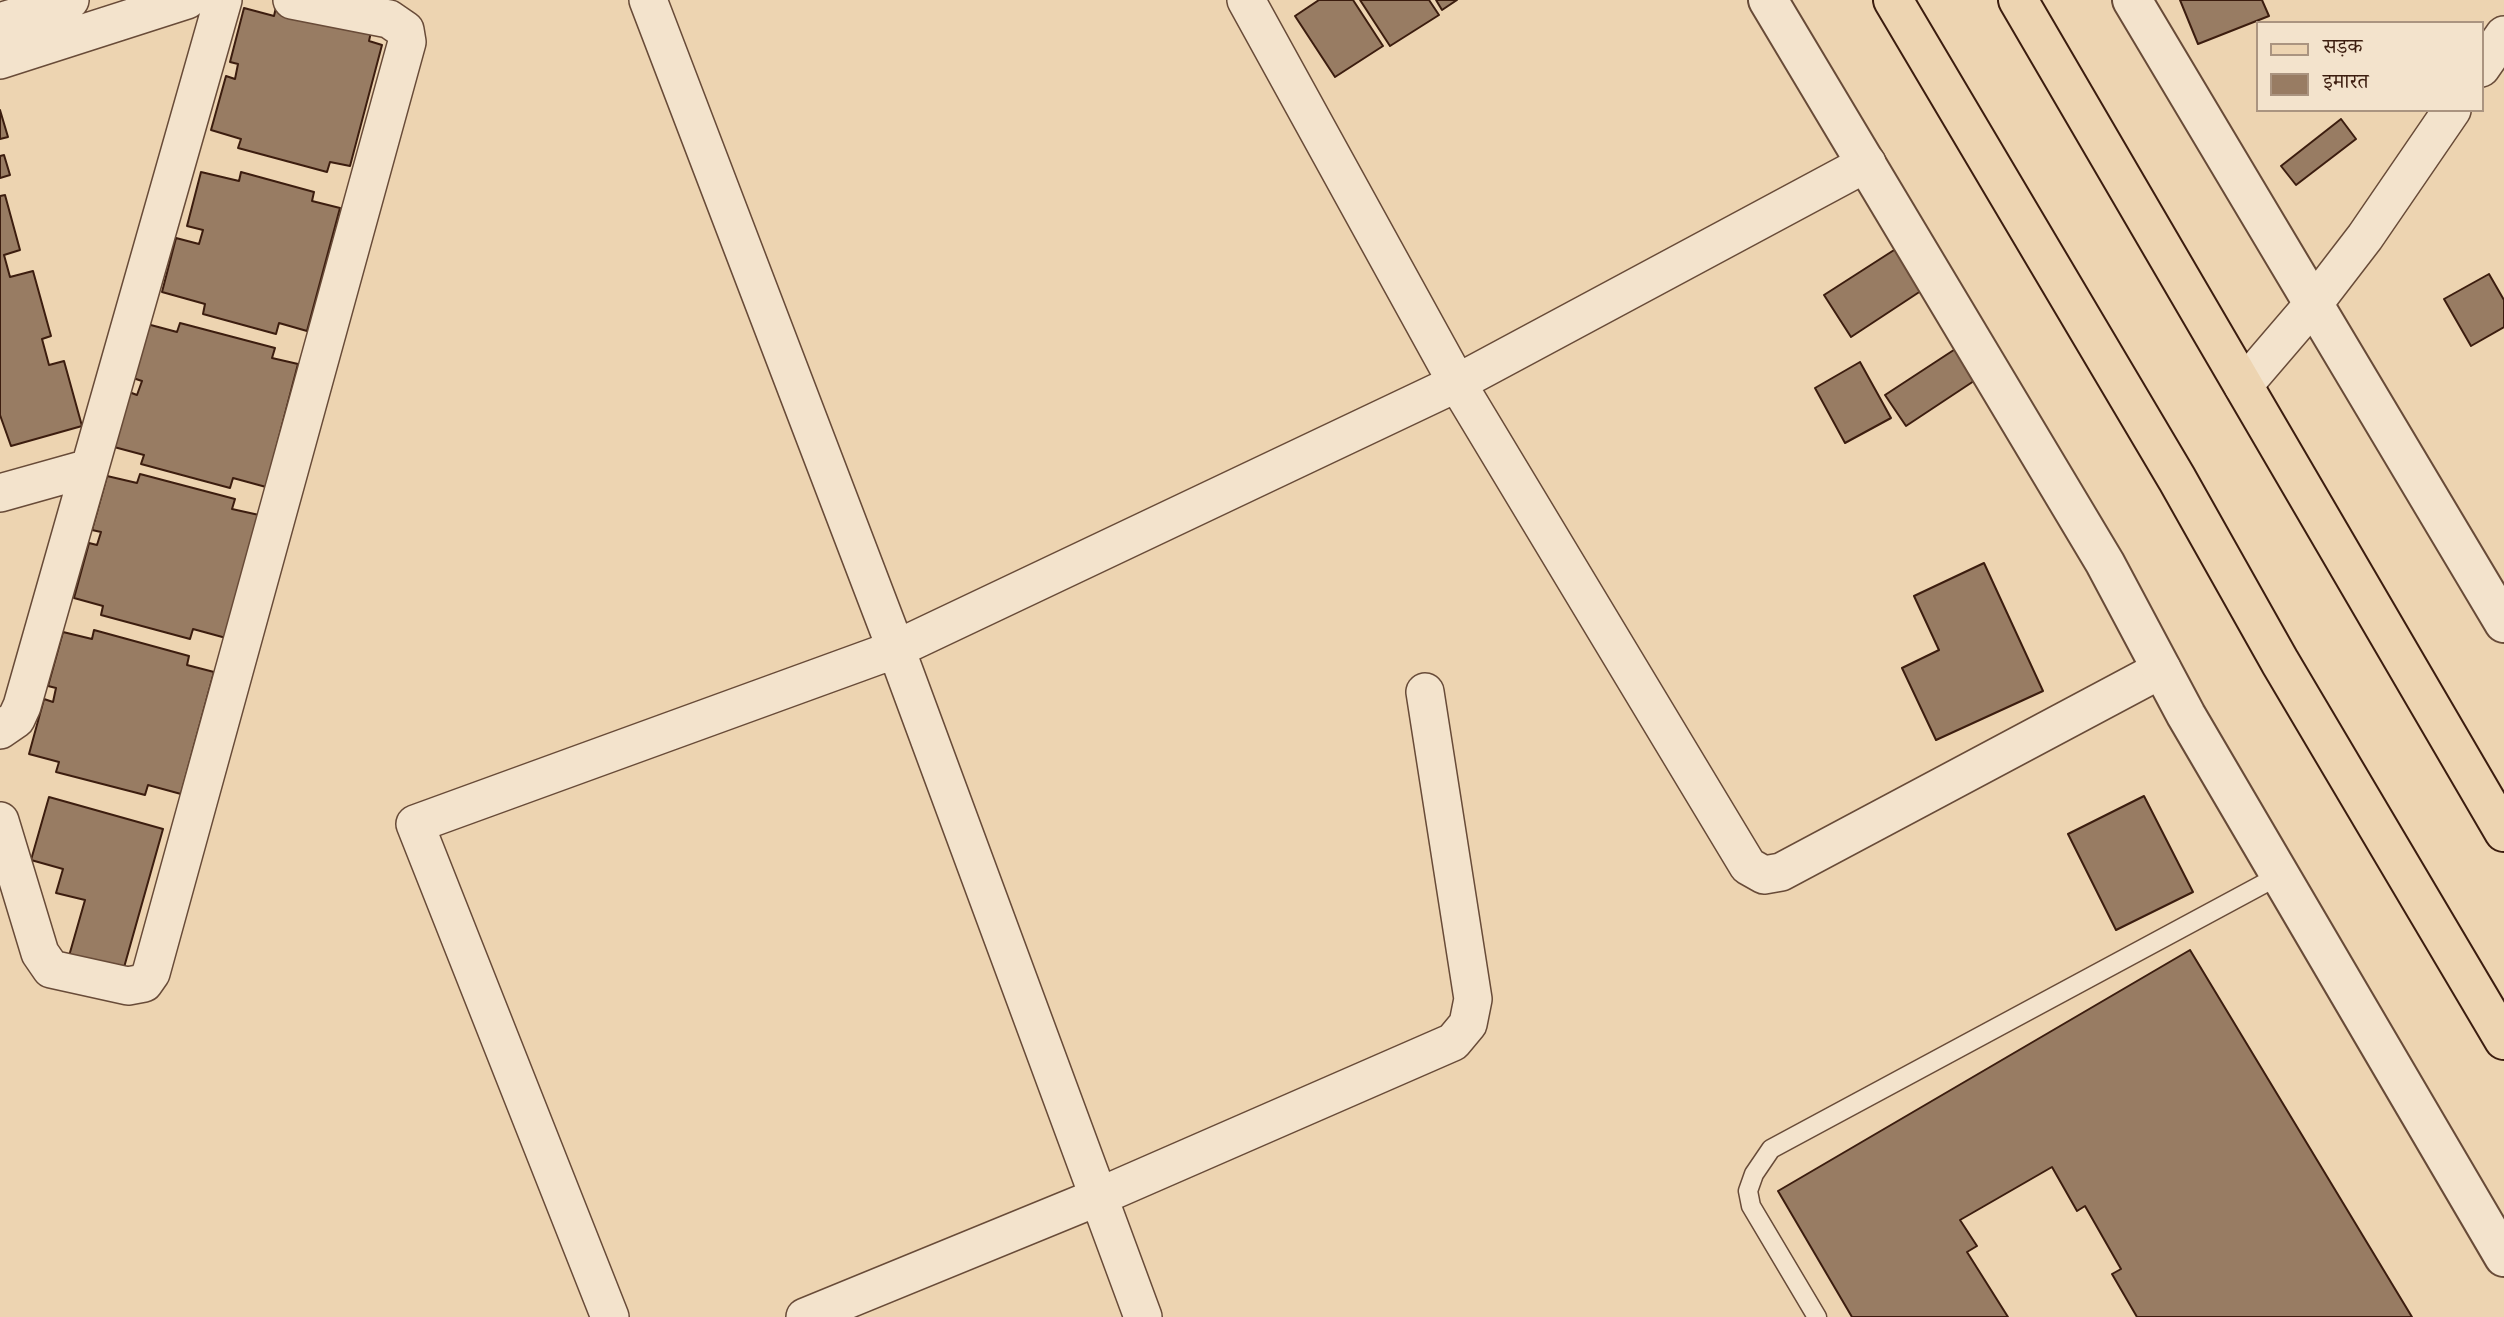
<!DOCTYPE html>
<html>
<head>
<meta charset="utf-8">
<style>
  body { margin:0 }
  #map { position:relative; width:2504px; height:1317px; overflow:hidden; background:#edd4b1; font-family:"Libre Bodoni","Noto Serif Devanagari",serif }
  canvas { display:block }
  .legend { position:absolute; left:2256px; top:21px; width:228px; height:91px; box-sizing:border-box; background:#f3e3cc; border:2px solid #aa9480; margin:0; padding:9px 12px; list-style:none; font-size:21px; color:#3c1d0f }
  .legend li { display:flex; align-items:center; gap:14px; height:35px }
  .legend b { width:35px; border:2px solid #aa9480 }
</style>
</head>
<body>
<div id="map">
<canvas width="2504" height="1317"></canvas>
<ul class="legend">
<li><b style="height:9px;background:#edd4b1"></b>सड़क</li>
<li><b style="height:19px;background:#987c63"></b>इमारत</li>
</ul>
</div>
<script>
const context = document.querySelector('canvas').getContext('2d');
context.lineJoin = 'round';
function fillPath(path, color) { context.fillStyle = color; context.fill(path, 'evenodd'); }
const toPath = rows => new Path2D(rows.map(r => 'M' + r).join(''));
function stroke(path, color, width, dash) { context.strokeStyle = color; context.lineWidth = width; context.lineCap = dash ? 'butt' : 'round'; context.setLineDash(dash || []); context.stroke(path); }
const building = toPath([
  [1319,0,1353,0,1383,46,1335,77,1295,16,1319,0],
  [1360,0,1429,0,1439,15,1390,46,1360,0],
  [1436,0,1457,0,1442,10,1436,0],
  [2180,0,2262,0,2269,16,2198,44,2180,0],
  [276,7,371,32,369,41,382,45,350,166,330,162,327,172,238,148,241,139,211,130,226,76,235,79,238,64,230,62,244,8,274,16,276,7],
  [0,110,8,137,0,139,0,110],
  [2341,119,2356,139,2296,185,2281,166,2341,119],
  [4,155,10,175,0,178,0,156,4,155],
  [201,172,239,181,241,172,314,192,312,201,340,208,307,331,279,323,276,334,203,314,205,304,162,292,176,238,199,244,203,230,187,226,201,172],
  [5,195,20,250,4,255,10,277,33,271,51,336,42,339,49,365,64,361,82,426,11,446,0,415,0,196,5,195],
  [1905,243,1933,283,1851,337,1824,295,1905,243],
  [2489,274,2504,300,2504,327,2471,346,2444,299,2489,274],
  [180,323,275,348,272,358,298,364,266,487,233,478,230,488,141,464,144,455,114,447,129,392,137,395,142,381,133,378,147,324,177,332,180,323],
  [1966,342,1986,373,1906,426,1885,395,1966,342],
  [1860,362,1891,418,1845,443,1815,388,1860,362],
  [140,474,235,499,232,509,259,515,226,638,193,629,190,639,101,615,103,606,74,598,89,543,97,545,101,532,92,530,107,476,137,483,140,474],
  [1984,563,2043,691,1936,740,1902,668,1939,650,1914,596,1984,563],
  [94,630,189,656,187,665,214,672,181,794,148,785,145,795,56,772,59,762,29,754,44,699,53,702,56,688,48,686,63,632,92,639,94,630],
  [2144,796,2193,892,2116,930,2068,834,2144,796],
  [49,797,163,829,123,971,69,956,85,900,56,893,63,869,31,860,49,797],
  [2190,950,2412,1317,2137,1317,2112,1274,2121,1269,2085,1206,2077,1211,2052,1167,1960,1220,1977,1246,1967,1252,2008,1317,1852,1317,1778,1191,2190,950]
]);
const service = toPath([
  [1817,1317,1751,1206,1748,1191,1754,1174,1771,1149,2280,875]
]);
const minor = toPath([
  [648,0,896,649,1143,1317],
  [1246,0,1457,383,1748,866,1764,875,1781,872,2162,669],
  [0,22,70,0],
  [0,60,187,0],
  [2481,68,2504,35],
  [2243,386,2315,302,2365,237,2452,110],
  [0,493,89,468],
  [0,730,16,719,22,706,223,0],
  [0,821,40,953,51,969,128,986,144,983,151,973,407,42,405,30,389,19,292,0],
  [610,1317,415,824,896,649,1457,383,1867,163],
  [805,1317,1098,1197,1453,1042,1468,1024,1473,999,1425,692]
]);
const tertiary = toPath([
  [1768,0,2105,563,2186,715,2504,1257],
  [2132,0,2504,623]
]);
const primary = toPath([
  [1893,0,2177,479,2280,662,2504,1040],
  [2018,0,2504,832]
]);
fillPath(building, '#987c63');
stroke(building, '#3c1d0f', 2);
stroke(service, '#684b38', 21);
stroke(minor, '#684b38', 40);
stroke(tertiary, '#684b38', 42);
stroke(primary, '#3c1d0f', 42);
stroke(service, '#f3e3cc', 18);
stroke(minor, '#f3e3cc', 37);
stroke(tertiary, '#f3e3cc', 38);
stroke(primary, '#edd4b1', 38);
</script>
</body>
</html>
